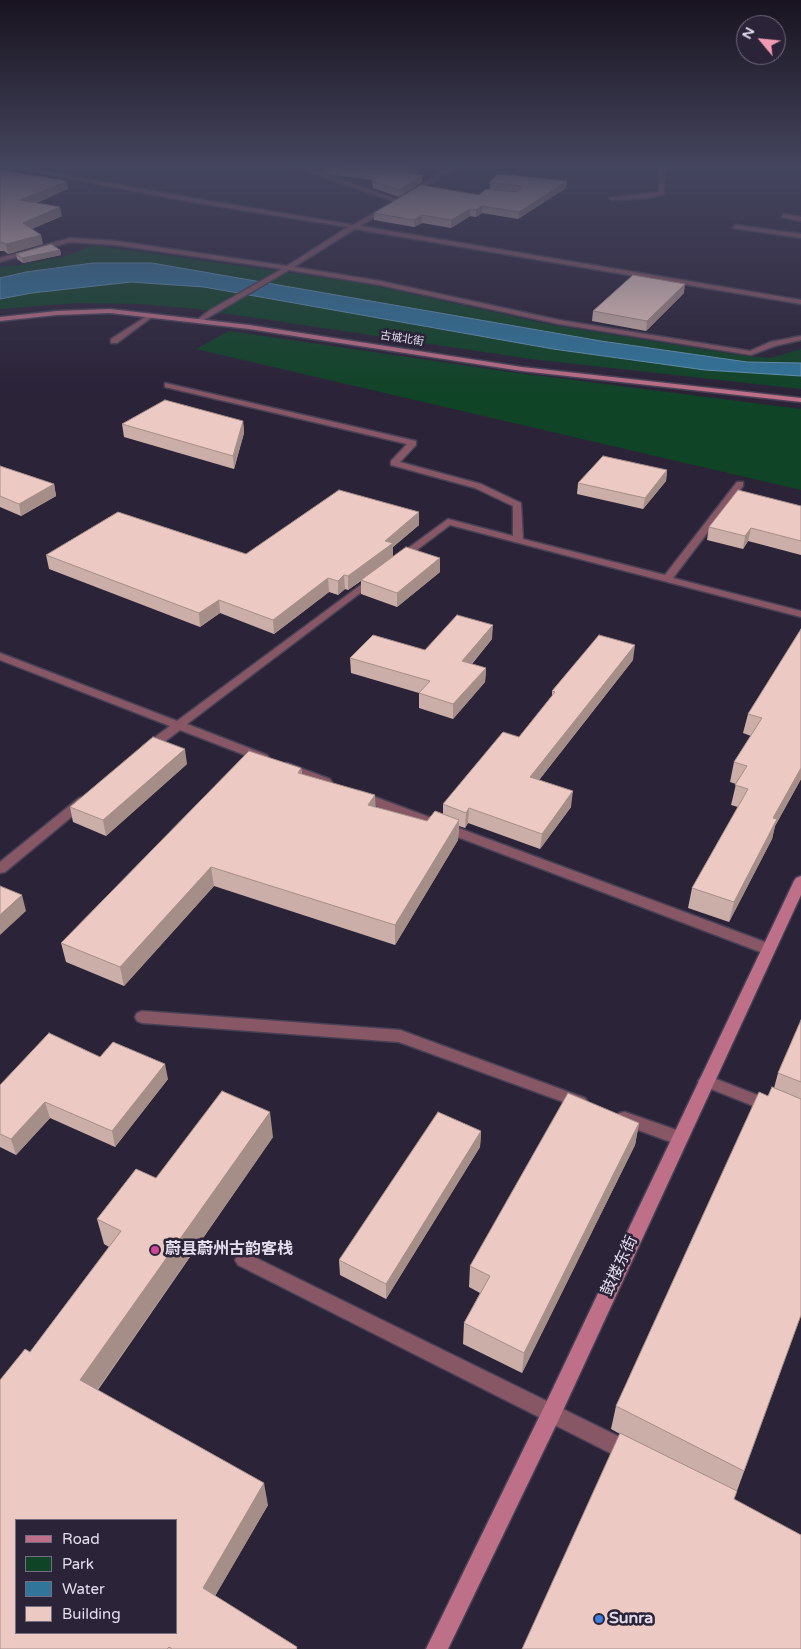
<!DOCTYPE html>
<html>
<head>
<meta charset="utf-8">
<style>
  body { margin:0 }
  #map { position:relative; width:801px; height:1649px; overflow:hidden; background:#2b2338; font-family:"Varela Round",sans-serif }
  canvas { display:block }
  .legend { position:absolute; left:15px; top:1519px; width:162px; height:115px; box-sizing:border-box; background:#2b2338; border:1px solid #756e80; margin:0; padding:6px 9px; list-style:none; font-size:15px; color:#e3deed }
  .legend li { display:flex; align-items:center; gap:10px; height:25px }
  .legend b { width:25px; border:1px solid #756e80 }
  .north { position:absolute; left:736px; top:15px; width:50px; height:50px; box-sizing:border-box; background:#2b2338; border:1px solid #756e80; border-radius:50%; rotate:298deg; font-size:14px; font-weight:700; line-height:20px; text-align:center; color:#e3deed }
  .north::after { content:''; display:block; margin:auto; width:18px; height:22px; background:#f19ab1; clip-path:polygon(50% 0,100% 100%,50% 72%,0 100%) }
</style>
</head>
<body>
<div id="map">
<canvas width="801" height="1649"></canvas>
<ul class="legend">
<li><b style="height:6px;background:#bd7087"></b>Road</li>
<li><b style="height:14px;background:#104427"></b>Park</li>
<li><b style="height:14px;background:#31759a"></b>Water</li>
<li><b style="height:14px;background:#eccac3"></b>Building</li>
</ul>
<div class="north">N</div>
</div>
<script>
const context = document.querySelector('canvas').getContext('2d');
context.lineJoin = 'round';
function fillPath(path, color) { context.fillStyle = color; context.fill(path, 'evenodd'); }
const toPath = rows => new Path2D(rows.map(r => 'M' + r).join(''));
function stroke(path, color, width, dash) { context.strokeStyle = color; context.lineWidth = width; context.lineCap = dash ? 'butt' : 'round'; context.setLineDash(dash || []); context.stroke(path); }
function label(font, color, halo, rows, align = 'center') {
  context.font = font + ' "Varela Round","Noto Sans SC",sans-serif'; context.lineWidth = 5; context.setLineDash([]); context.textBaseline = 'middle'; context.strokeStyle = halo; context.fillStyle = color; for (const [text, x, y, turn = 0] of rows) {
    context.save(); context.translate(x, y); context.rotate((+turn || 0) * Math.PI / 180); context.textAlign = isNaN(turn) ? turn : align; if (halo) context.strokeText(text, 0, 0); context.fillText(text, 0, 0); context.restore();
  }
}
const green = toPath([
  [92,245,362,283,552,325,745,356,771,358,801,349,801,389,531,359,196,309,140,304,77,303,0,309,0,267,20,265,67,256],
  [229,331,510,372,801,409,801,490,196,349]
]);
const water = toPath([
  [93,263,152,263,601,341,747,362,801,363,801,376,705,370,553,349,204,287,131,282,32,293,0,299,0,278,26,272,93,263]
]);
const service = toPath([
  [784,214,801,217,801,221,782,217,784,214],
  [735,225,801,234,801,238,733,228,735,225],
  [150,314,154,316,152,317,117,343,111,343,111,339,150,314],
  [142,1011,400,1030,585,1098,588,1102,585,1106,580,1108,399,1042,142,1023,137,1021,135,1017,137,1013,142,1011],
  [625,1112,685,1133,687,1138,685,1143,679,1145,619,1123,617,1118,619,1113,625,1112],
  [244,1252,636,1445,639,1452,636,1459,629,1462,622,1459,238,1265,235,1260,238,1255,244,1252]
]);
const minor = toPath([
  [0,165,9,165,197,199,353,225,388,205,390,208,360,226,801,300,801,304,355,229,294,267,380,281,559,320,750,351,770,342,801,336,801,340,775,346,751,355,559,324,380,285,289,270,199,323,197,322,197,320,210,310,282,269,116,245,70,242,0,262,0,258,70,238,116,241,287,266,348,227,197,203,0,165],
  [294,165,318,168,317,171,401,201,396,202,312,173,313,170,294,165],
  [451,165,458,165,411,196,406,195,451,165],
  [659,165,665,165,664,194,649,198,612,200,609,198,659,192,659,165],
  [165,383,416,441,416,445,400,462,481,484,521,503,523,539,665,575,737,482,743,482,743,486,673,578,801,611,801,617,450,525,402,561,396,561,396,557,448,519,513,536,513,506,475,488,391,465,391,461,407,444,165,387,165,383],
  [373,576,378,579,376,581,187,724,267,755,269,758,263,762,180,730,151,752,143,752,141,749,143,746,170,726,0,660,0,653,177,721,373,576],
  [287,763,330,779,332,782,326,786,283,770,281,767,283,764,287,763],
  [359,791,773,945,775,949,773,953,763,953,355,798,353,795,359,791],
  [83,797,89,801,87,804,5,872,0,873,0,862,79,798,83,797],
  [706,1075,801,1112,801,1125,701,1085,698,1081,701,1077,706,1075]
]);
const secondary = toPath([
  [110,309,249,325,522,367,801,398,801,402,522,371,249,329,110,313,57,315,0,321,0,317,57,311,110,309],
  [801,876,801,895,559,1419,448,1649,426,1649,545,1405,794,881,796,878,801,876]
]);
const wall = toPath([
  [319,165,428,165,415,174,422,182,399,197,373,188,372,181,373,180,333,175,324,172,324,166],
  [0,170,68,189,36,203,62,216,32,229,43,244,8,254,4,251,0,251],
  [490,182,566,188,518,219,482,213,476,217,470,216,451,228,422,223,414,227,374,220,374,213,479,195,490,189],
  [60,250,61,255,23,263,17,259,16,254],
  [684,293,646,331,592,321,593,311],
  [243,421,244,433,234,469,124,437,122,424],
  [0,466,54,484,56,496,21,516,0,507],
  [667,470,666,481,643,509,577,494,578,483],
  [801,506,801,555,748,541,743,549,707,540,709,527],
  [419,512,419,525,393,547,393,556,440,572,397,607,361,594,361,581,348,590,345,589,338,595,329,592,274,634,220,613,200,627,49,569,46,555,246,554],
  [801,629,801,779,775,826,772,839,729,922,688,908,692,888,738,807,731,805,736,784,730,782,734,762,751,736,743,733,748,714],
  [492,639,472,664,486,668,485,682,453,719,419,708,419,693,351,673,350,658,425,650],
  [633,660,539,780,571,807,540,849,468,823,465,828,459,826,458,840,395,945,214,886,124,986,66,962,61,943,301,768,302,774,376,807,427,821,443,815,443,804,519,737,552,697,552,691],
  [187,764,106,836,73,822,70,807],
  [801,1020,801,1315,734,1499,801,1649,620,1434,611,1429,616,1406,768,1096,774,1088,778,1073],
  [100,1057,168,1079,115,1147,50,1118,16,1155,0,1147,0,1085],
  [639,1123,635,1145,522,1373,463,1344,464,1323,480,1293,469,1287,470,1266],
  [481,1131,480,1147,386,1299,340,1275,339,1260],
  [273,1137,98,1390,268,1505,215,1596,297,1647,297,1649,0,1649,30,1352,109,1247,104,1244,97,1219,156,1178]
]);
const shadedWall = toPath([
  [418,165,428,165,406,180,406,173],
  [422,175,422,182,399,197,399,190],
  [67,181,68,189,22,209,20,200],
  [567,181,566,188,518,219,519,212],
  [482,206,482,213,476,217,476,210],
  [60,207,62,216,24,232,23,223],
  [470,209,470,216,451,228,451,220],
  [422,215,422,223,414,227,414,220],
  [41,235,43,244,8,254,6,244],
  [60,250,61,255,23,263,22,258],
  [685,284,684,293,646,331,647,321],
  [243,421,244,433,234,469,233,456],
  [667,470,666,481,643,509,645,498],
  [54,484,56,496,21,516,19,504],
  [419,512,419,525,393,547,393,557,348,590,348,576,385,541],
  [751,528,748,541,743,549,745,536],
  [440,558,440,572,397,607,397,593],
  [344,575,345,589,338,595,338,581],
  [328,578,329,592,274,634,273,620],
  [219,600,220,613,200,627,199,613],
  [493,625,492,639,462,675,462,661],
  [635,645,633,660,529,793,530,777],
  [486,668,485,682,453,719,453,704],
  [185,749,187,764,106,836,103,820],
  [301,768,303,787,298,773],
  [801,768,801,779,775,826,772,839,729,922,734,902,773,818],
  [573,791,571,807,540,849,542,834],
  [375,795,376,814,368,805],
  [469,808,468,823,465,828,466,813],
  [459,820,458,840,395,945,395,925],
  [211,867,214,886,124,986,120,967],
  [22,895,26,911,0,935,0,915],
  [165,1064,168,1079,115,1147,112,1131],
  [45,1102,50,1118,16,1155,11,1139],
  [270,1112,273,1137,88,1403,80,1380],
  [639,1123,635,1145,522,1373,524,1353],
  [481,1131,480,1147,386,1299,386,1284],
  [264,1483,268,1505,208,1608,203,1588]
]);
const building = toPath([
  [326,165,418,165,406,173,422,175,399,190,372,181,383,174,333,167,326,165],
  [0,170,67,181,20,200,60,207,23,223,41,235,6,244,2,242,0,242,0,170],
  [498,174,567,181,519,212,482,206,476,210,470,209,451,220,422,215,414,220,374,213,421,185,479,195,486,189,516,192,521,188,520,186,490,182,498,174],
  [51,244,60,250,22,258,16,254,51,244],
  [633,275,685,284,647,321,593,311,633,275],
  [165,400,243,421,233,456,122,424,165,400],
  [603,456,667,470,645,498,578,483,603,456],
  [0,466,54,484,19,504,0,496,0,466],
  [339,490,419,512,385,541,393,543,348,576,344,575,338,581,328,578,273,620,219,600,199,613,46,555,118,512,246,554,339,490],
  [738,490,801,506,801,541,751,528,745,536,709,527,738,490],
  [406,547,440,558,397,593,361,580,406,547],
  [457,615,493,625,462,661,486,668,453,704,419,693,430,681,350,658,373,635,425,650,457,615],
  [801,629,801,768,773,818,777,819,734,902,692,888,748,789,735,785,747,766,734,762,762,718,748,714,801,629],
  [599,635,635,645,530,777,573,791,542,834,469,808,466,813,443,804,503,732,519,737,555,692,552,691,599,635],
  [153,737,185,749,103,820,70,807,153,737],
  [249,751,301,768,298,773,375,795,368,805,427,821,435,811,459,820,395,925,211,867,120,967,61,943,249,751],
  [0,886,22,895,0,915,0,886],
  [801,1020,801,1082,778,1073,801,1020],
  [49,1033,100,1057,113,1042,165,1064,112,1131,45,1102,11,1139,0,1134,0,1085,49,1033],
  [772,1087,801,1099,801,1315,744,1471,616,1406,759,1092,768,1096,772,1087],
  [222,1091,270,1112,80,1380,264,1483,203,1588,297,1647,296,1649,172,1649,169,1647,167,1649,0,1649,0,1380,25,1349,30,1352,121,1231,97,1219,136,1169,156,1178,222,1091],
  [16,1520,176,1520,176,1633,16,1633,16,1520],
  [568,1093,639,1123,524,1353,464,1323,490,1276,470,1266,568,1093],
  [438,1112,481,1131,386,1284,339,1260,438,1112],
  [620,1433,737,1491,734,1499,801,1535,801,1649,522,1649,620,1433]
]);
const markers = [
  [155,1250,5,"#d1479c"],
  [599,1619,5,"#3f7fe0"]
];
const farStreetnames = [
  ["古城北街",402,339,9]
];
const nearPoinames = [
  ["蔚县蔚州古韵客栈",165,1250],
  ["Sunra",609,1619]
];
const nearStreetnames = [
  ["鼓楼东街",620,1266,-65]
];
fillPath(green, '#104427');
fillPath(water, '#31759a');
stroke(water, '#6694b3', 1);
stroke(service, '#484155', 3);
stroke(minor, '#484155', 3);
stroke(secondary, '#484155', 3);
fillPath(service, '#875765');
fillPath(minor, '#875765');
fillPath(secondary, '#bd7087');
fillPath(wall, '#cbaea8');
fillPath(shadedWall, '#a58d88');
fillPath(building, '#eccac3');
stroke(building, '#a58d88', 1);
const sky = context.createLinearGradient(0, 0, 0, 396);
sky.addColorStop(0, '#18131f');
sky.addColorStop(0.42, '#44455e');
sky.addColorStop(1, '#44455e00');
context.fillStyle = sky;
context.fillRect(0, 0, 801, 396);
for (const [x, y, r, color] of markers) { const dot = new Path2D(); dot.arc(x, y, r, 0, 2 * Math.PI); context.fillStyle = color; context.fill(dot); stroke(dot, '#2b2338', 2); }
label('11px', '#e3deed', '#2b2338', farStreetnames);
label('bold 16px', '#e3deed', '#2b2338', nearPoinames, 'left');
label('16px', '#e3deed', '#2b2338', nearStreetnames);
</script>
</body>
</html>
